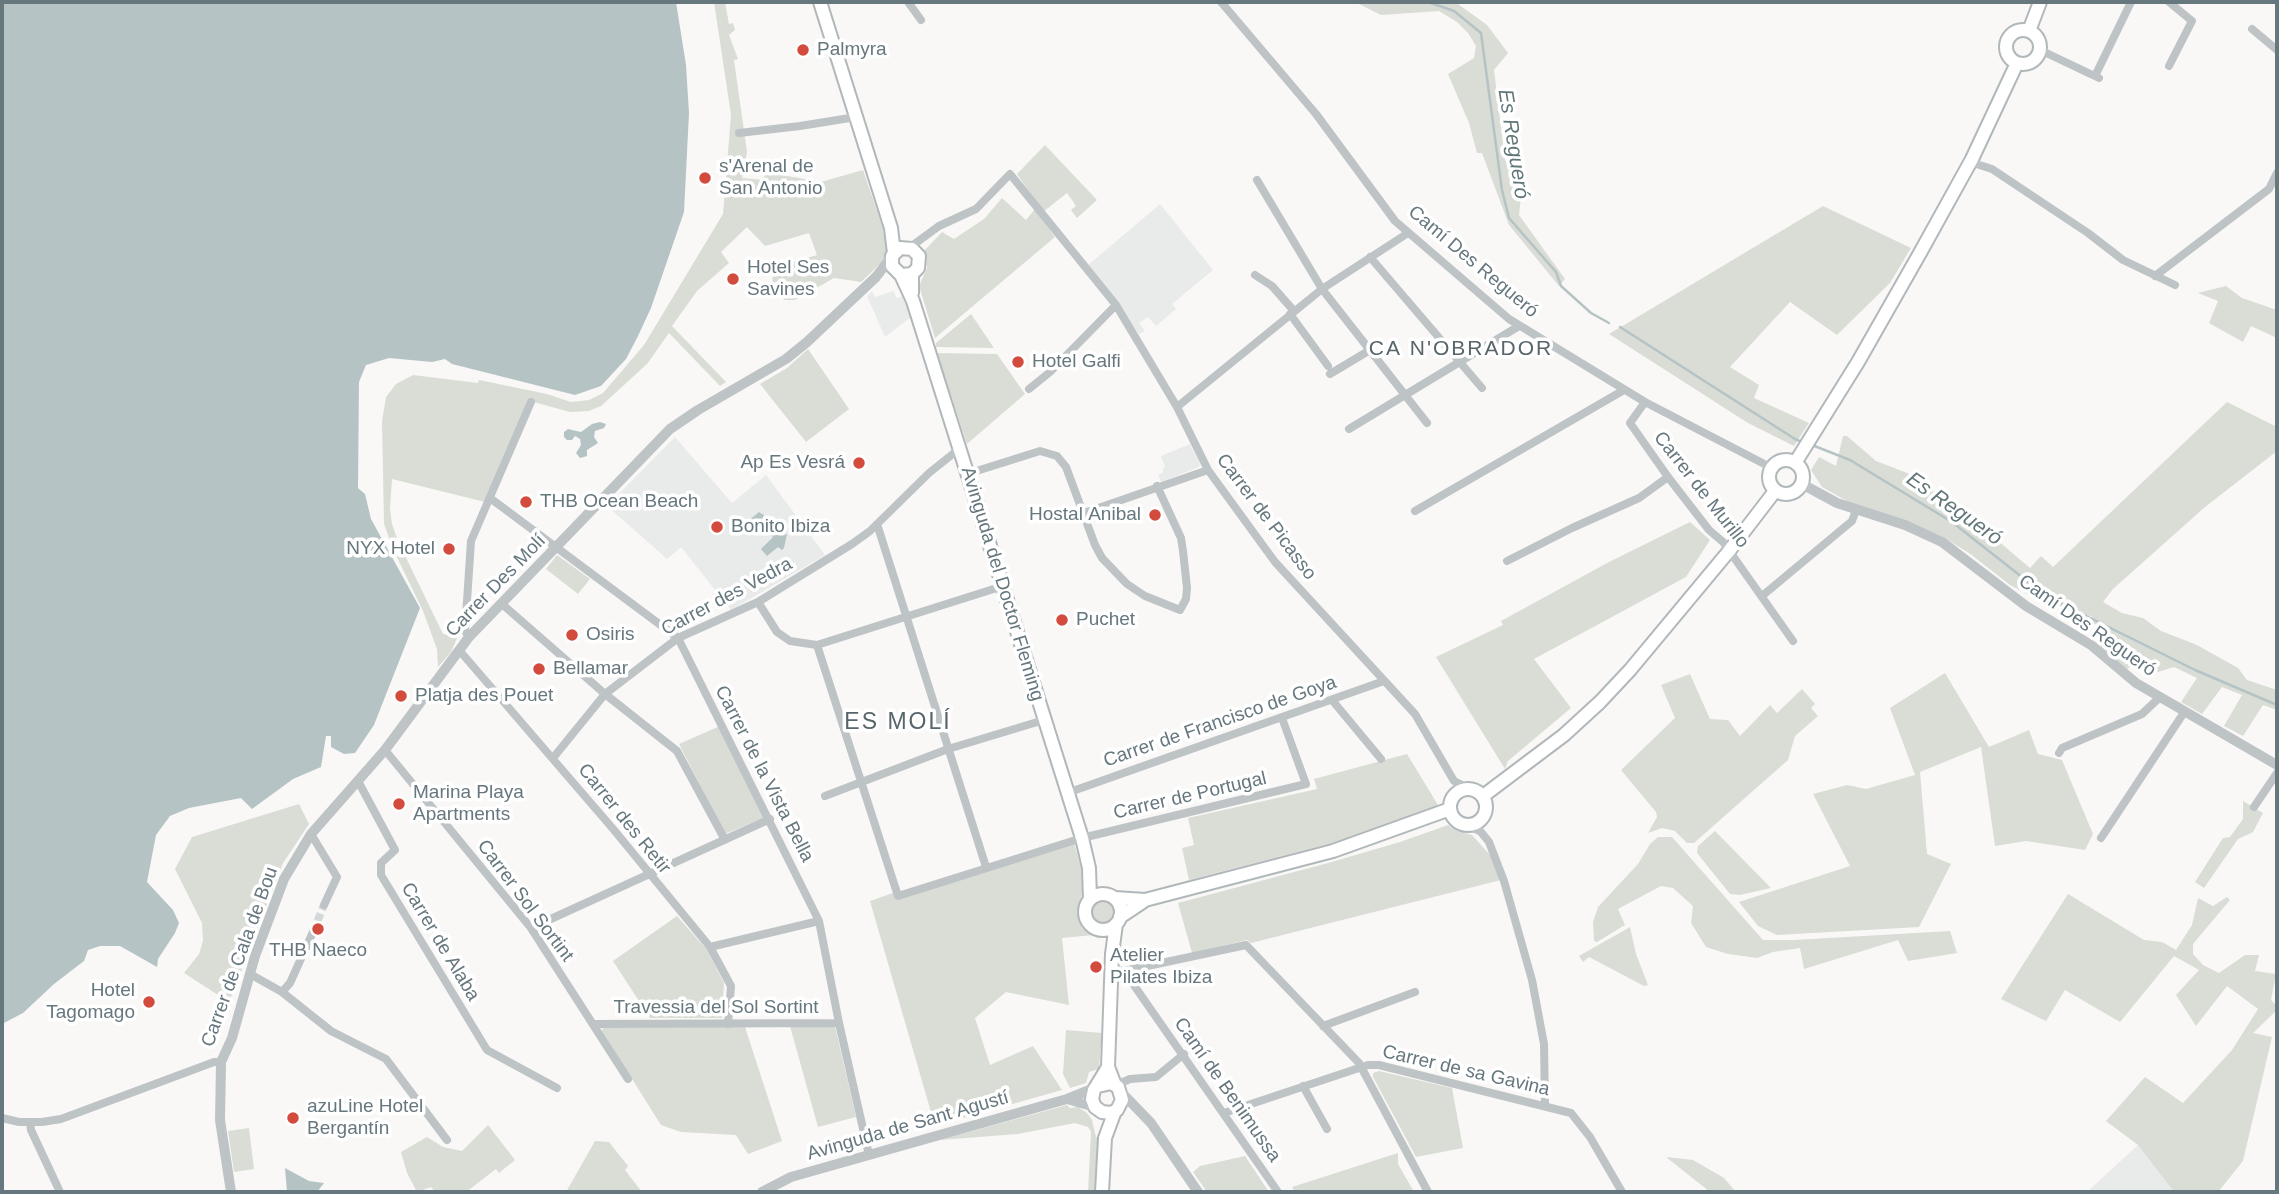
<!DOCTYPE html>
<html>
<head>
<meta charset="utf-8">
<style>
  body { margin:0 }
  #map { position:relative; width:2279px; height:1194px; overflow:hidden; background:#f9f8f6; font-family:Arial,sans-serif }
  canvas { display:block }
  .frame { position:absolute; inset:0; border:4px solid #66777e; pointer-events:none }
</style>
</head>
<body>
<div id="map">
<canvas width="2279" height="1194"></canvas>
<div class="frame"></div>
</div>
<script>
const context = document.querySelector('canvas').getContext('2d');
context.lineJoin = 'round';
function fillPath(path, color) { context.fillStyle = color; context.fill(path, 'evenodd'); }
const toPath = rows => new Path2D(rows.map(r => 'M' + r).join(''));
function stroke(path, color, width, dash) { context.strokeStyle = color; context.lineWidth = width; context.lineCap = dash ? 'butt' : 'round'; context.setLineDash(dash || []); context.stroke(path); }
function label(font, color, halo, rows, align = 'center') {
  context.font = font + ' Arial,sans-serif'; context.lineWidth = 7; context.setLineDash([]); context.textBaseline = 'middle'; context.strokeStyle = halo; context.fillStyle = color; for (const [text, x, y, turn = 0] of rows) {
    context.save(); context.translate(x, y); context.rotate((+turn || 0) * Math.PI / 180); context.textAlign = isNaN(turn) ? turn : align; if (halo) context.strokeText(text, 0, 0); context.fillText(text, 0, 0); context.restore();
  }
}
const built = toPath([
  [1160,204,1213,270,1172,304,1176,309,1156,326,1148,317,1139,323,1145,331,1139,334,1087,266],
  [872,291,875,297,894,291,896,298,904,296,911,317,885,337,867,296],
  [675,437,732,503,766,475,825,555,731,610,681,547,667,559,607,506],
  [1190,444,1200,464,1199,467,1161,482,1158,474,1163,473,1163,468,1165,467,1161,456],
  [2138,1145,2174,1192,2087,1192]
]);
const green = toPath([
  [714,2,725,2,729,24,733,23,735,30,729,35,738,59,734,60,747,152,742,178,763,180,765,172,821,182,863,170,888,243,887,254,880,264,861,282,834,278,795,300,784,300,772,281,774,272,782,271,790,263,817,255,809,233,765,246,747,227,721,252,729,263,697,291,672,326,726,382,720,386,669,333,647,364,601,406,589,411,570,412,530,401,485,502,392,479,390,508,392,524,398,541,443,634,458,636,451,652,438,667,437,649,423,611,393,549,384,524,382,421,386,397,396,384,413,375,478,383,479,380,547,394,571,402,589,400,603,393,644,345,723,214,731,115],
  [1355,2,1458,4,1487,25,1508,53,1494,70,1505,160,1522,189,1519,215,1565,279,1559,286,1509,225,1482,153,1477,153,1469,123,1448,74,1474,58,1476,46,1468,33,1457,22,1439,11,1381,15],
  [1045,145,1097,200,1077,218,1071,210,1076,206,1067,193,1043,212,1017,174],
  [1002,198,1026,220,1035,209,1055,237,935,338,919,286,927,268,924,251,942,232,954,239,984,219],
  [1823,206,1911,248,1890,283,1837,335,1790,302,1730,367,1759,385,1754,398,1809,423,1794,446,1748,423,1609,334],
  [2226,286,2242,298,2277,310,2277,338,2251,326,2243,342,2209,323,2218,301,2198,293],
  [971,314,994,348,936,347,936,343],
  [808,349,849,409,806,442,760,384,787,368],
  [937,353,997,354,1025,394,967,444],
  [2227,402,2277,427,2277,451,2205,507,2113,589,2103,602,2122,613,2143,618,2161,631,2197,645,2238,668,2247,680,2277,690,2277,710,2263,705,2243,736,2224,726,2242,695,2222,687,2202,714,2181,702,2197,678,2174,667,2155,673,2136,663,2127,669,2095,643,2111,632,2089,621,2092,616,2082,615,2064,607,2045,603,2010,585,1969,553,1939,535,1859,508,1822,487,1811,470,1819,457,1836,466,1843,436,1847,436,1876,461,1928,481,1940,503,1970,517,2030,568,2041,556,2053,567],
  [1690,522,1710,540,1686,577,1534,659,1571,708,1508,761,1505,769,1436,657,1503,625,1501,621,1609,562],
  [557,555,590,579,578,594,546,569],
  [1945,673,1989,747,2029,730,2038,754,2062,760,2093,834,2085,850,2026,841,1995,846,1981,747,1920,772,1927,854,1951,864,1919,927,1777,935,1758,926,1739,902,1850,866,1813,794,1847,785,1866,789,1915,775,1890,708],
  [1690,674,1710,719,1728,720,1740,736,1770,705,1777,713,1802,689,1815,704,1811,708,1818,716,1795,736,1788,760,1694,843,1687,843,1675,831,1662,828,1648,833,1657,817,1656,812,1621,770,1675,718,1661,685],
  [720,726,765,817,725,834,679,744],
  [1407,754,1438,805,1411,818,1366,834,1189,880,1182,848,1194,845,1188,818,1317,789,1314,779],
  [2243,801,2263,813,2253,832,2238,839,2204,888,2195,882,2223,838,2230,837,2243,819],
  [299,804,309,824,283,863,229,1002,184,973,199,954,203,941,202,923,175,869,192,837],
  [1448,825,1457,831,1472,835,1490,855,1501,880,1251,943,1247,940,1192,953,1178,903,1328,863,1400,842],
  [1715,831,1771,888,1740,895,1730,894,1697,853,1698,846],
  [1658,837,1672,837,1763,940,1794,940,1950,931,1957,953,1908,961,1898,940,1804,969,1800,948,1773,952,1757,958,1728,954,1706,947,1691,923,1693,906,1673,888,1661,886,1618,909,1625,925,1597,942,1594,941,1593,922,1598,907,1638,864,1650,844],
  [1074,843,1085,882,1077,912,1082,928,1094,935,1062,938,1069,1005,1006,992,975,1018,990,1065,1033,1046,1062,1090,935,1126,870,901,893,893,897,900],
  [2068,894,2144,940,2162,942,2176,950,2192,925,2198,898,2213,906,2227,897,2230,900,2193,944,2193,954,2203,965,2219,973,2245,955,2259,955,2255,971,2276,974,2271,1000,2277,1006,2277,1010,2253,1033,2272,1037,2243,1161,2218,1192,2174,1192,2138,1145,2106,1121,2145,1077,2183,1103,2232,1050,2258,1009,2227,986,2196,1026,2176,995,2199,970,2174,956,2120,1022,2065,990,2046,1021,2001,999],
  '1089 912a14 14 0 1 1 28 0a14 14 0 1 1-28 0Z',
  [677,916,707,950,724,983,722,1018,650,1018,613,961],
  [1630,927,1636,954,1648,985,1644,986,1589,957,1583,962,1579,956],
  [790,1026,835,1026,856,1117,818,1127],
  [603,1027,745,1027,782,1141,748,1154,736,1135,681,1132,661,1125,602,1031],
  [1066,1030,1102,1033,1099,1069,1089,1072,1086,1083,1070,1088,1063,1074],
  [1379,1071,1452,1088,1463,1148,1416,1157,1373,1077,1373,1073],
  [1067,1105,1070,1108,1078,1107,1087,1113,1092,1120,1096,1137,1100,1139,1097,1192,1088,1192,1091,1132,1088,1127,1075,1123,1018,1134,940,1140],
  [488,1125,515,1160,499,1173,496,1169,466,1192,435,1192,431,1187,417,1192,407,1173,401,1152,427,1137,443,1147,462,1151],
  [249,1128,254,1169,234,1172,228,1131],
  [595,1141,609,1142,628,1166,625,1170,642,1192,566,1192],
  [1398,1153,1398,1164,1414,1192,1295,1192,1292,1187],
  [1245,1156,1269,1192,1207,1192,1193,1172,1200,1166],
  [1666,1157,1693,1160,1724,1178,1736,1192,1710,1192]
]);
const water = toPath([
  [2,2,676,2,686,65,689,113,684,212,651,308,637,338,626,359,601,386,575,395,452,364,445,359,432,362,389,358,366,365,359,382,358,488,365,494,371,519,420,608,374,725,355,753,344,754,331,747,331,736,326,736,321,767,293,779,252,809,241,798,189,808,170,816,156,835,147,882,173,910,179,923,175,933,158,959,157,967,120,946,100,946,88,950,84,961,54,984,23,1013,2,1024],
  [600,422,606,424,604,428,595,431,594,437,598,443,587,450,587,456,580,458,576,453,581,445,580,439,575,436,572,440,567,440,564,437,564,432,568,429,581,432,592,424],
  [759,512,768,518,782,536,787,534,784,548,782,550,778,547,767,556,761,549,773,537,765,529,762,531,757,526,753,529,747,522],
  [285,1168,309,1181,324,1183,317,1192,287,1192]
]);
const stream = toPath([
  [1428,2,1454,11,1481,33,1502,190,1509,218,1556,272,1561,286,1591,313,1609,323],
  [1620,327,1795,439,1802,442],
  [1812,445,1850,460,1952,522,2046,596,2195,670,2277,705]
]);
const minorTunnel = toPath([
  [313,932,324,905]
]);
const minor = toPath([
  [908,2,921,20],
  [1221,2,1316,114,1395,221,1509,319,1645,402,1772,468],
  [2169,2,2192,21,2169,66],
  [2252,29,2277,50],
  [2040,50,2099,78],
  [2095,76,2131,2],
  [739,133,800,126,856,117],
  [1970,162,1992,169,2088,233,2123,260,2175,285],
  [1257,180,1322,289,1427,423],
  [909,248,939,226,976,209,1010,174,1116,305,1177,407,1208,470,1275,562,1415,714,1454,781,1471,789],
  [1370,257,1482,388],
  [1255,275,1272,286,1294,311],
  [2155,276,2269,189,2277,173],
  [1290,314,1328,366],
  [1330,374,1370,350],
  [1029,389,1050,372,1116,305],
  [1645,402,1630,423,1668,477,1709,530,1723,542,1793,641],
  [1177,407,1322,289,1408,233],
  [1349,429,1519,326],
  [967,474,1040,451,1057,456,1066,467,1095,545,1102,558,1127,584,1145,596,1180,610,1186,599,1187,588,1183,551,1181,538,1157,486],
  [490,498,678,638,819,921,839,1023,869,1155],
  [1415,511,1624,390],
  [1084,513,1208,470],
  [877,524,986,867],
  [1507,561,1572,528,1639,498,1668,477],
  [1762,596,1852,521,1856,510],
  [758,602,777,632,790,641,817,645,1003,586],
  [502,604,605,694,677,751,725,840],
  [469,637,465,631,471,541,531,402],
  [817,645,898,896,1082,838,1306,784,1282,718],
  [459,650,614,830,710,947,731,986,728,1024],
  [1332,700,1381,759],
  [385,750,531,928,628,1079],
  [2059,753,2062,748,2142,714,2160,697],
  [553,758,605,694,678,638,758,602,852,544,870,531,929,473,959,449],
  [358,781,395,850,381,863,381,875,487,1050,557,1088],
  [1067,793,1384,681],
  [825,796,948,749,1044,720],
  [2254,807,2277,773],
  [1468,825,1481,832,1489,842,1504,881,1532,980,1544,1044,1545,1105],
  [311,834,337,877,324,905],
  [2101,838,2185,711],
  [531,928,770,819],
  [710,947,819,921],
  [1112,970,1124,971,1246,945,1359,1063,1428,1192],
  [1124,971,1278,1192],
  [250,974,282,992,331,1031,386,1059,447,1140],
  [282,992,290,983,313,932],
  [593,1024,839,1023],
  [1323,1026,1415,992],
  [1116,1085,1130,1079,1156,1077,1184,1054],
  [1303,1086,1327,1129],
  [1224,1113,1368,1065,1379,1065,1571,1113,1590,1137,1622,1192],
  [2,1118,19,1122,42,1122,61,1119,214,1062,221,1062],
  [30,1122,31,1130,60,1192]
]);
const tertiary = toPath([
  [1802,484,1837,503,1905,525,1942,542,2026,606,2091,645,2136,683,2277,765],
  [1122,1093,1151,1123,1198,1192],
  [1067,1099,1095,1107],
  [231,1192,220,1120,221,1062,232,1038,255,956,284,879,311,834,385,750,469,637,670,429,698,410,786,359,807,342,876,277,892,256],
  [762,1192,791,1177,1067,1099,1097,1087]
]);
const secondary = toPath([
  '2006 47a17 17 0 1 1 34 0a17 17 0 1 1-34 0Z',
  [2029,31,2040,2],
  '1769 477a17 17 0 1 1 34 0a17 17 0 1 1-34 0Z',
  [1795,463,1858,362,1920,253,1972,159,2017,63],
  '1450 807a18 18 0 1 1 36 0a18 18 0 1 1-36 0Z',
  [1483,796,1564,735,1600,702,1630,670,1729,551,1775,491],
  [1115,898,1145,900,1333,851,1450,809],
  [1120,917,1144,901]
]);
const primary = toPath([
  [820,2,891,228,894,253],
  [901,275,913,301,1082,838,1089,868,1090,899],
  [912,293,912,274,918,268,919,256,912,249,900,248,892,256,892,266,901,275,912,274],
  '1085 912a18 18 0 1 1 36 0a18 18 0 1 1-36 0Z',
  [1115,1085,1108,1067,1112,954,1116,924],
  [1098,1086,1111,1083,1118,1087,1122,1100,1117,1110,1111,1113,1102,1112,1095,1107,1092,1099,1094,1090,1108,1067],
  [1102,1192,1105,1138,1115,1111]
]);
const markers = [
  [803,50,7,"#d24b3d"],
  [705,178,7,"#d24b3d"],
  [733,279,7,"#d24b3d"],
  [1018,362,7,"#d24b3d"],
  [859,463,7,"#d24b3d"],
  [526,502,7,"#d24b3d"],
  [1155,515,7,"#d24b3d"],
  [717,527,7,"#d24b3d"],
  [449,549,7,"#d24b3d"],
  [1062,620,7,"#d24b3d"],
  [572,635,7,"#d24b3d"],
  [539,669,7,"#d24b3d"],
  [401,696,7,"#d24b3d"],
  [399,804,7,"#d24b3d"],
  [318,929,7,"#d24b3d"],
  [1096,967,7,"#d24b3d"],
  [149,1002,7,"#d24b3d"],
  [293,1118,7,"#d24b3d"]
];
const poiNames = [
  ["Palmyra",817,50],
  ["s'Arenal de",719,167],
  ["San Antonio",719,189],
  ["Hotel Ses",747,268],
  ["Savines",747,290],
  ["Hotel Galfi",1032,362],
  ["Ap Es Vesrá",845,463,"right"],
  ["THB Ocean Beach",540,502],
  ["Hostal Anibal",1141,515,"right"],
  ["Bonito Ibiza",731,527],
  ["NYX Hotel",435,549,"right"],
  ["Puchet",1076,620],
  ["Osiris",586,635],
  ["Bellamar",553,669],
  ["Platja des Pouet",415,696],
  ["Marina Playa",413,793],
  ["Apartments",413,815],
  ["THB Naeco",318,951,"center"],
  ["Atelier",1110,956],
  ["Pilates Ibiza",1110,978],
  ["Hotel",135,991,"right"],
  ["Tagomago",135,1013,"right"],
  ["azuLine Hotel",307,1107],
  ["Bergantín",307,1129]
];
const streetNames = [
  ["Camí Des Regueró",1473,262,40],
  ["Carrer de Murillo",1701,490,52],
  ["Carrer de Picasso",1266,517,53],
  ["Avinguda del Doctor Fleming",1002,584,73],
  ["Carrer Des Molí",496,586,-46],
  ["Carrer des Vedra",727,597,-28],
  ["Camí Des Regueró",2087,626,35],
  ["Carrer de Francisco de Goya",1220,722,-19],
  ["Carrer de la Vista Bella",764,774,63],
  ["Carrer de Portugal",1190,796,-13],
  ["Carrer des Retir",624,819,51],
  ["Carrer Sol Sortint",525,901,53],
  ["Carrer de Alaba",440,942,59],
  ["Carrer de Cala de Bou",240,957,-70],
  ["Travessia del Sol Sortint",716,1008],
  ["Carrer de sa Gavina",1466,1071,13],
  ["Camí de Benimussa",1227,1090,55],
  ["Avinguda de Sant Agustí",908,1126,-16]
];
const waterNames = [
  ["Es Regueró",1513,144,81],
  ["Es Regueró",1954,509,35]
];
const neighbourhoodNames = [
  ["CA N'OBRADOR",1461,349]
];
const quarterNames = [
  ["ES MOLÍ",898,723]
];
fillPath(built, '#e9eaea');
fillPath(green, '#d9ddd6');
fillPath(water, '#b6c3c5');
stroke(stream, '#b6c3c5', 2.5);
stroke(minorTunnel, '#d4d8d8', 8, [8, 4]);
stroke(secondary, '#b1b8bb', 16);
stroke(primary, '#b2b8ba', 16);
stroke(minor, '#bec3c6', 8);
stroke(tertiary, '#bec3c6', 10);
stroke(secondary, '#fff', 12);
stroke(primary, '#fff', 12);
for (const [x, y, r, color] of markers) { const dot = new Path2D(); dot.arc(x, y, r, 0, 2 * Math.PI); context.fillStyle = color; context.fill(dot); stroke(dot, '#fff', 2.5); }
label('19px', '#66777e', '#fff', poiNames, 'left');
label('19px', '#66777e', '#fff', streetNames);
label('italic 21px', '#617678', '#fff', waterNames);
context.letterSpacing = '2px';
label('21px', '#58656a', '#fff', neighbourhoodNames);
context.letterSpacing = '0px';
context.letterSpacing = '2px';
label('23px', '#58656a', '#fff', quarterNames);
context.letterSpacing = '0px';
</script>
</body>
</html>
